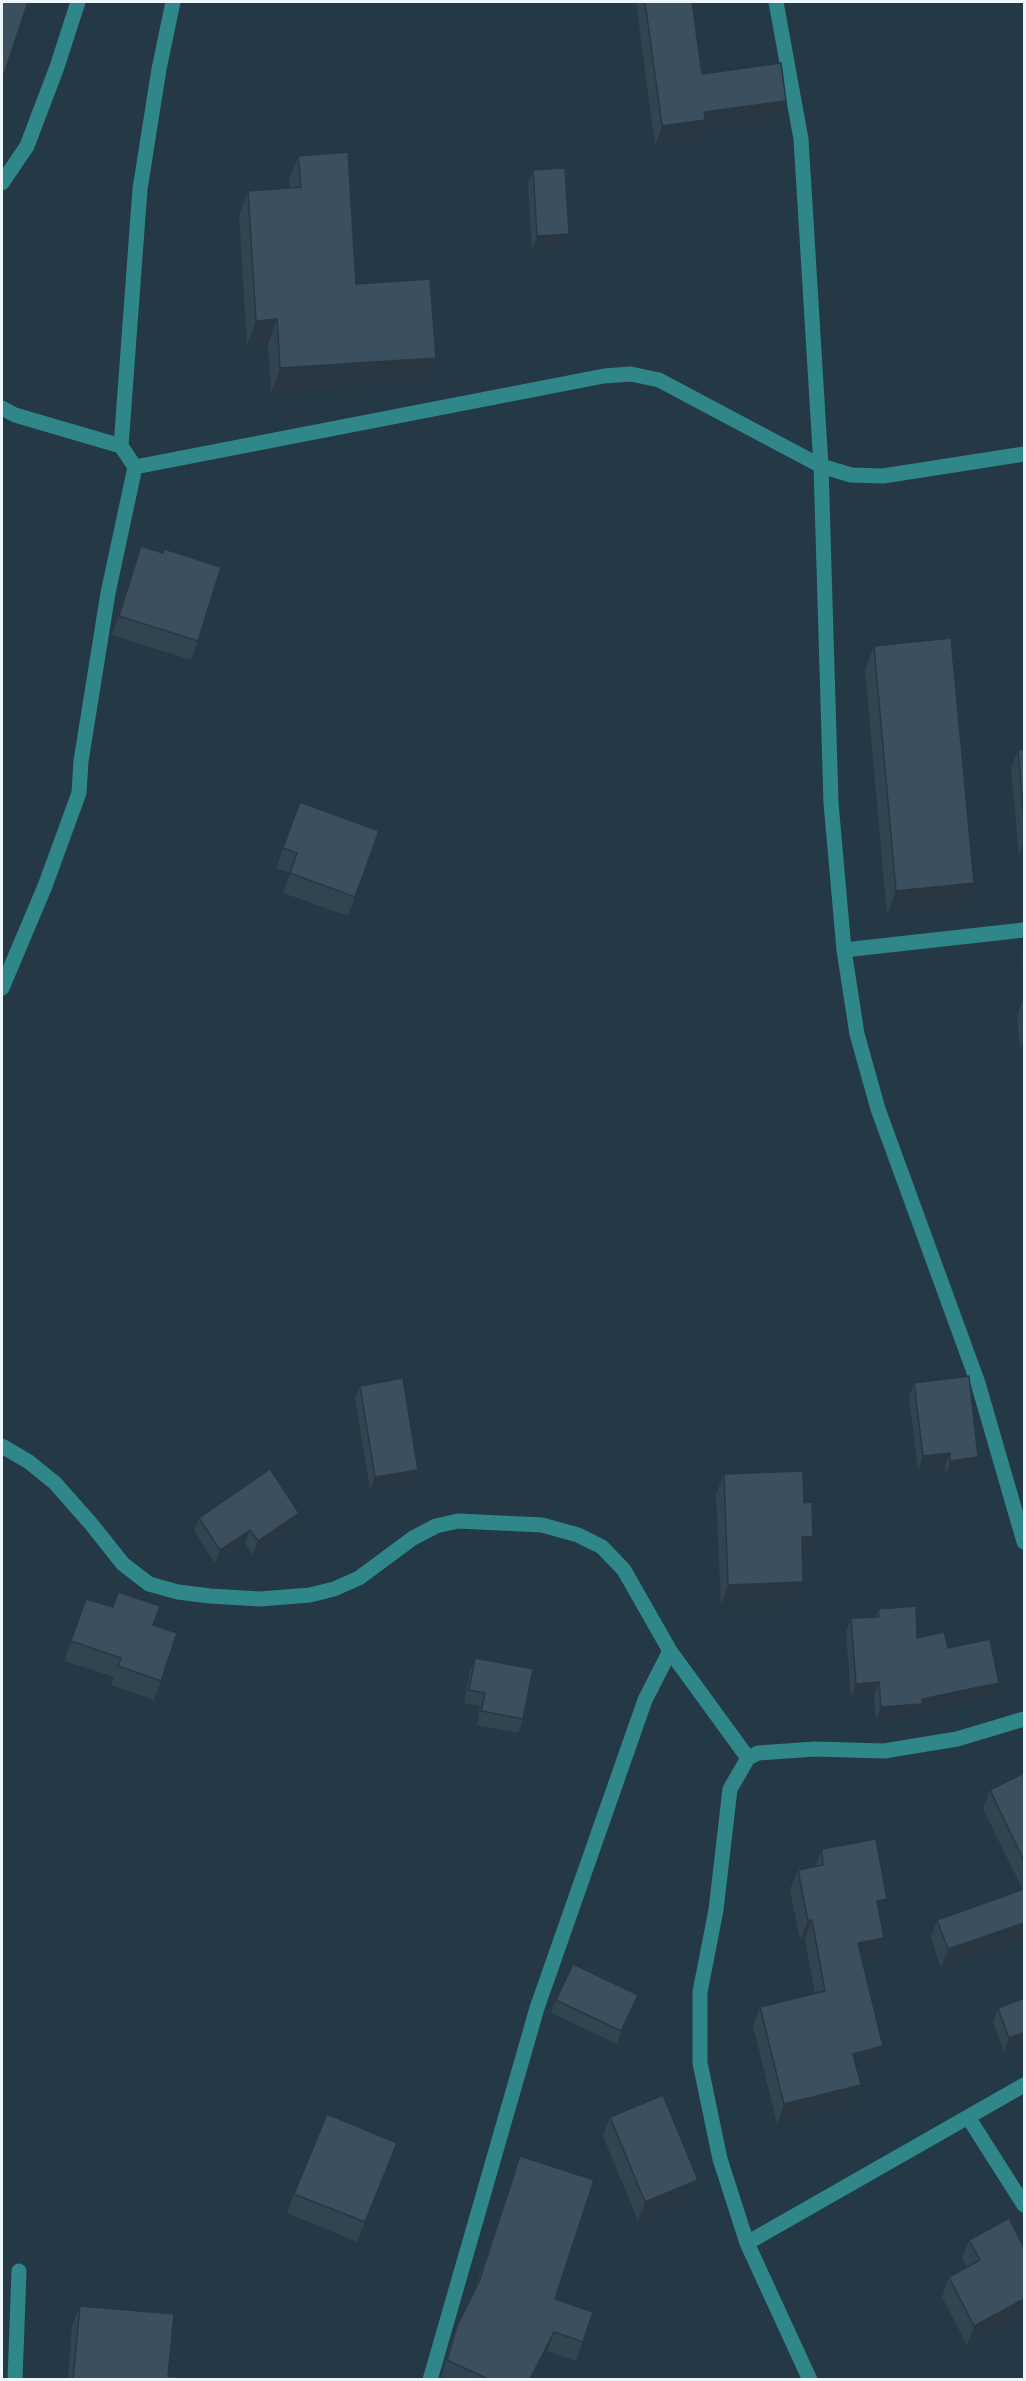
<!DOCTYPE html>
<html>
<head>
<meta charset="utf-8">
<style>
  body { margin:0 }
  #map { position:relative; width:1026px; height:2381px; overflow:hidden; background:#253846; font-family:"Noto Sans",sans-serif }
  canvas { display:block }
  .frame { position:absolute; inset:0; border:3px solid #ecf6fd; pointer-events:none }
</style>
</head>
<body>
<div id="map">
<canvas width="1026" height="2381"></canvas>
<div class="frame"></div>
</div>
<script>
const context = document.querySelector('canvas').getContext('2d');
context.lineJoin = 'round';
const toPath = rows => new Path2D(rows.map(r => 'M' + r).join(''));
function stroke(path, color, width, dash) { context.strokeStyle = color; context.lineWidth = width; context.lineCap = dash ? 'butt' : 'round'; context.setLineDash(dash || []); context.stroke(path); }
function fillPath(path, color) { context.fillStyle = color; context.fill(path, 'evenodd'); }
const minor = toPath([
  [776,2,801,139,821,466,831,803,844,950,857,1034,878,1109,978,1383,1024,1542],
  [2,183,27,146,57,67,78,2],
  [2,408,15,415,121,446],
  [135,467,121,446,140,189,159,69,173,2],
  [844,950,1024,930],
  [2,988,45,886,79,793,81,761,108,593,135,467,604,376,631,374,659,380,821,466,851,475,883,476,1024,454],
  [2,1446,29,1462,55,1483,92,1525,123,1564,149,1584,178,1592,210,1596,260,1599,310,1595,334,1589,359,1578,413,1538,436,1526,458,1521,542,1525,578,1535,602,1547,624,1570,670,1651],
  [968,2117,1024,2205],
  [747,2243,1024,2085],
  [15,2380,19,2271],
  [430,2380,537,2008,645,1700,670,1651,748,1758],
  [810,2380,747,2243,720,2159,700,2063,700,1992,716,1910,730,1789,748,1758,758,1753,815,1749,884,1751,957,1739,1024,1719]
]);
const wall = toPath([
  [636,2,692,2,702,74,779,120,701,131,698,140,655,146],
  [298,156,356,284,436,358,427,382,271,393,268,344,247,345,239,215,248,191,290,188,289,180],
  [533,170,564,247,532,249,528,183],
  [141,546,163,553,198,641,191,660,112,635],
  [874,646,974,883,965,908,887,915,865,670],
  [1024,749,1024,855,1019,856,1011,769,1018,750],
  [300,802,379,831,348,916,283,893,290,873,276,868],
  [1024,950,1024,986,1022,956],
  [1024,996,1024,1050,1020,1050,1017,1016],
  [914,1383,974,1470,946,1474,945,1466,918,1470,909,1397],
  [360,1386,413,1483,370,1490,355,1399],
  [724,1474,806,1556,802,1556,796,1602,721,1605,716,1494],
  [199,1518,294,1527,253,1555,245,1543,215,1563,194,1531],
  [86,1599,153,1625,161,1681,154,1700,111,1685,114,1677,64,1661],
  [878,1609,917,1638,948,1648,999,1683,994,1696,919,1712,917,1717,876,1720,874,1696,851,1697,846,1632,851,1618,876,1617],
  [475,1658,523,1719,518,1733,477,1725,480,1706,464,1703,470,1671],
  [1024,1773,1024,1939,941,1968,931,1938,937,1920,1023,1890,983,1809,990,1790],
  [822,1849,880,1917,884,1938,877,1957,862,1960,876,2066,857,2071,853,2105,777,2124,753,2026,760,2007,815,1994,805,1939,800,1940,790,1889,798,1870,816,1866],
  [1024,1998,1024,2044,1004,2052,993,2022,998,2008],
  [556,2000,633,2008,617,2044,551,2013],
  [610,2117,690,2200,638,2221,603,2136],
  [520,2156,555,2299,593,2312,576,2361,547,2351,532,2379,443,2379,441,2378,450,2345,457,2326,476,2286],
  [390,2163,357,2242,287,2213,294,2194],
  [969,2240,1024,2248,967,2345,942,2297,949,2277,967,2267,962,2259],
  [80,2306,168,2376,200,2379,68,2379,72,2325]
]);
const shadedWall = toPath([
  [786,101,779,120,701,131,698,140,655,146,662,126,704,112],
  [569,234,564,247,532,249,537,236],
  [277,319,268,344,247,345,256,321],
  [436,358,427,382,271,393,280,368],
  [1024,841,1024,855,1019,856],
  [974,883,965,908,887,915,896,891],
  [1024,1037,1024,1050,1020,1050],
  [950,1453,945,1466,918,1470,923,1456],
  [978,1457,974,1470,946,1474,950,1461],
  [418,1470,413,1483,370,1490,375,1477],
  [299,1513,294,1527,253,1555,258,1541],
  [250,1530,245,1543,215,1563,220,1550],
  [802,1537,813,1537,806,1556,795,1556],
  [803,1582,796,1602,721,1605,728,1585],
  [879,1682,874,1696,851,1697,856,1684],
  [999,1683,994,1696,919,1712,917,1717,876,1720,881,1707],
  [887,1899,879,1919,877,1901],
  [812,1920,805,1939,800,1940,808,1921],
  [1024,1923,1024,1939,941,1968,948,1949],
  [884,1938,877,1957,851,1962,858,1943],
  [638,1995,633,2008,617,2044,621,2031],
  [1024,2033,1024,2044,1004,2052,1009,2038],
  [883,2046,876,2066,846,2073,853,2054],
  [861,2085,853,2105,777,2124,784,2104],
  [397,2143,390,2163,357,2242,365,2222],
  [698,2180,690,2200,638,2221,645,2202],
  [1024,2299,1024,2314,967,2345,974,2326],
  [554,2332,547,2351,532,2379,530,2379]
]);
const building = toPath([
  [2,2,28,2,2,80,2,2],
  [645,2,692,2,702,74,781,63,786,101,704,112,705,120,662,126,645,2],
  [348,152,356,284,430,279,436,358,280,368,277,319,256,321,248,191,301,187,298,156,348,152],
  [565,168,569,234,537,236,533,170,565,168],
  [141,546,163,553,164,549,221,567,198,641,119,616,141,546],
  [951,638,974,883,896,891,874,646,951,638],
  [1024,749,1024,818,1018,750,1024,749],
  [300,802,379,831,355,897,290,873,297,853,283,848,300,802],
  [969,1376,978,1457,950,1461,950,1453,923,1456,914,1383,969,1376],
  [403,1378,418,1470,375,1477,360,1386,403,1378],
  [270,1469,299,1513,258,1541,250,1530,220,1550,199,1518,270,1469],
  [803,1471,804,1503,812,1502,813,1537,802,1537,803,1582,728,1585,724,1474,803,1471],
  [118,1592,160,1606,153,1625,177,1633,161,1681,118,1666,121,1658,71,1641,86,1599,113,1607,118,1592],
  [916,1606,917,1638,944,1632,948,1648,990,1639,999,1683,922,1699,922,1704,881,1707,879,1682,856,1684,851,1618,879,1617,878,1609,916,1606],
  [475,1658,533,1669,523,1719,481,1711,485,1693,469,1690,475,1658],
  [1024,1773,1024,1861,990,1790,1024,1773],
  [876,1839,887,1899,877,1901,884,1938,858,1943,883,2046,853,2054,861,2085,784,2104,760,2007,825,1991,812,1920,808,1921,798,1870,823,1865,822,1849,876,1839],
  [1024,1889,1024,1923,948,1949,937,1920,1024,1889],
  [573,1964,638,1995,621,2031,556,2000,573,1964],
  [1024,1998,1024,2033,1009,2038,998,2008,1024,1998],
  [663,2095,698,2180,645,2202,610,2117,663,2095],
  [327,2114,397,2143,365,2222,294,2194,327,2114],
  [520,2156,594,2180,555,2299,593,2312,583,2342,554,2332,530,2379,488,2379,447,2360,457,2326,479,2282,520,2156],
  [1009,2218,1024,2248,1024,2299,974,2326,949,2277,980,2260,969,2240,1009,2218],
  [80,2306,174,2314,168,2376,200,2379,73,2379,80,2306]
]);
stroke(minor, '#2f8789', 15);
fillPath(wall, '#334451');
fillPath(shadedWall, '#293742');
fillPath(building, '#3b4f5e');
stroke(building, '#293742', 1.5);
</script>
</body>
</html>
